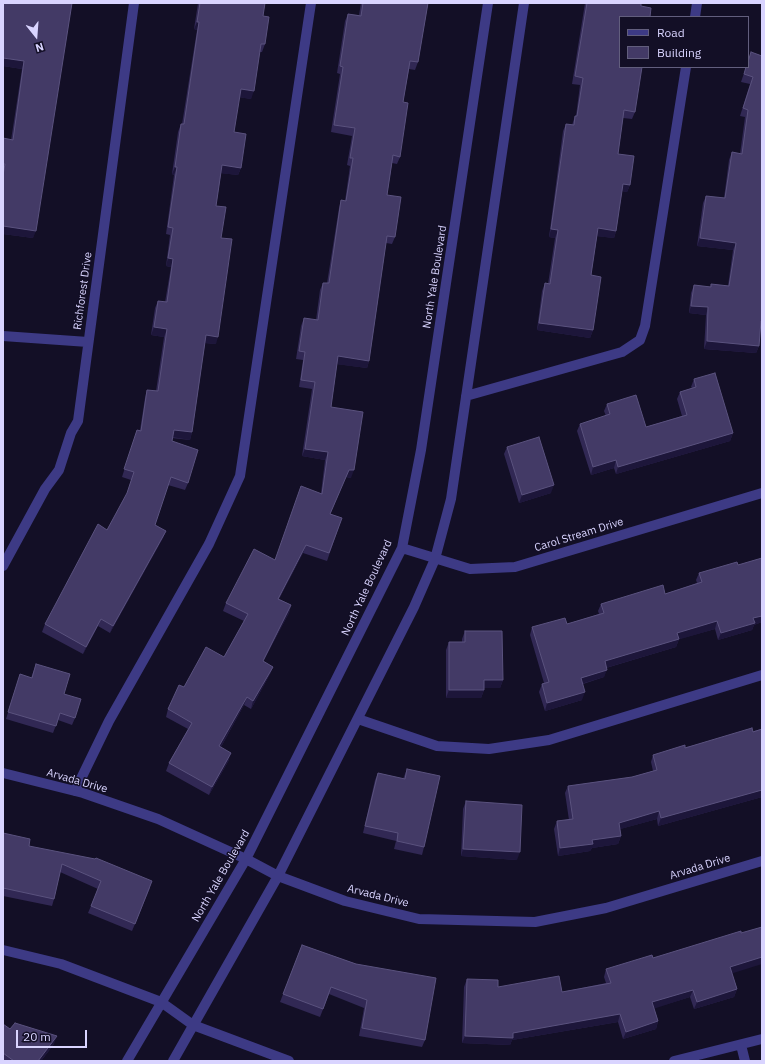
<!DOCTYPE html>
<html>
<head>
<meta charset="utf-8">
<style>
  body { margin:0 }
  #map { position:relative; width:765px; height:1064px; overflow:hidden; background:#130f26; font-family:"IBM Plex Sans",sans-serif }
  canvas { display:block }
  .frame { position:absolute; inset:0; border:4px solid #d9d4ff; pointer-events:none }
  .legend { position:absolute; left:619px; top:16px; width:130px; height:52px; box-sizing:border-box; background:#130f26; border:1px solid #625e7d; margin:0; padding:5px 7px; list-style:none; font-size:12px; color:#d9d4ff }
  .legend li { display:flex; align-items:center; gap:8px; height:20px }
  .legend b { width:20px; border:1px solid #625e7d }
  .north { position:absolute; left:16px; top:16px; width:40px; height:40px; -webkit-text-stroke:3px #130f26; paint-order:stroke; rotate:163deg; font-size:11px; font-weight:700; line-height:16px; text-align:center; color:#d9d4ff }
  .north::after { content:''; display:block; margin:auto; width:14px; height:18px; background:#d9d4ff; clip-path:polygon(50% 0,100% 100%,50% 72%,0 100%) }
  .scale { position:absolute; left:16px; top:1030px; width:71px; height:18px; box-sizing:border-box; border:2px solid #d9d4ff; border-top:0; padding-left:5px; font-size:12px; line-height:14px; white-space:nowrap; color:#d9d4ff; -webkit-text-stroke:3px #130f26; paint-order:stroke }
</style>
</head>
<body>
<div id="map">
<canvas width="765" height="1064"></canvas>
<div class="frame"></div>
<ul class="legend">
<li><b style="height:5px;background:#3d3a85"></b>Road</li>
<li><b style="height:11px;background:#433a66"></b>Building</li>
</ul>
<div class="north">N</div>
<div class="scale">20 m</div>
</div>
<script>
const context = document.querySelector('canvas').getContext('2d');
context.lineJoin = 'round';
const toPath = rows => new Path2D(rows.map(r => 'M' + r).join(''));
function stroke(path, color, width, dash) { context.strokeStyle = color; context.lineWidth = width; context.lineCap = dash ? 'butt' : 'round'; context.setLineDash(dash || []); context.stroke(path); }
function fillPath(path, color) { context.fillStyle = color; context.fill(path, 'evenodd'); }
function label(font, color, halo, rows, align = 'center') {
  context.font = font + ' "IBM Plex Sans",sans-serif'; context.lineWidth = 3; context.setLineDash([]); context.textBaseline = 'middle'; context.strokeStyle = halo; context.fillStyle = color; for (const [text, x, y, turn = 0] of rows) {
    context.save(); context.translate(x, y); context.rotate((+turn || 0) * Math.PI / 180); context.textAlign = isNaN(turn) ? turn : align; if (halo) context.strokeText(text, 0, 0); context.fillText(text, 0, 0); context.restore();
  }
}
const minor = toPath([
  [695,17,697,3],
  [3,336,88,342],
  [466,396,622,352,640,340,645,326,686,67],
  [402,548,470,569,515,567,762,493],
  [3,566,45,489,59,470,71,433,78,421,134,3],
  [358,719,437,746,489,749,549,740,762,675],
  [3,773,83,793,158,819,246,859,278,876,345,901,419,919,535,922,606,908,762,861],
  [75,791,109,721,209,544,240,476,311,3],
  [3,950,61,964,161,1002,193,1025,289,1061],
  [741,1045,745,1061],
  [127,1061,246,859,402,548,421,450,488,3],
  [173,1061,278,876,414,607,435,559,451,499,524,3],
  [674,1061,762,1039]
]);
const wall = toPath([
  [72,3,33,238,3,234,3,138,11,140,22,69,3,66],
  [198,3,265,3,263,16,265,44,262,52,259,52,251,99,239,97,234,132,241,168,238,175,221,173,216,206,221,238,216,344,205,343,192,432,190,440,172,438,172,441,188,483,185,490,168,485,155,525,166,531,163,538,110,633,98,626,83,654,42,632,45,624,107,530,127,494,131,480,122,477,137,430,140,430,145,398,147,390,156,391,164,337,151,335,155,308,158,301,165,302,171,267,166,266,170,235,166,234,174,175,172,174,178,132,181,124,182,124,197,30,194,29],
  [361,3,428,3,418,62,415,70,409,69,403,102,400,157,397,164,392,163,387,195,395,237,392,244,386,243,369,361,367,368,337,364,331,407,351,478,346,477,330,514,342,518,327,561,303,553,279,599,291,605,289,613,263,661,273,667,270,674,251,709,244,705,221,747,229,760,209,795,166,771,169,763,188,729,166,717,168,709,184,687,224,657,244,621,223,611,226,603,275,560,321,493,325,460,302,456,312,389,299,387,303,360,296,359,301,326,304,318,316,320,320,290,323,283,327,283,339,208,341,200,345,201,350,166,347,165,352,136,331,132,340,74,337,73,345,21,348,14,359,15],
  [585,3,641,3,635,112,632,119,623,118,618,154,630,185,627,192,622,191,616,231,614,238,597,236,591,275,593,330,590,338,537,330,542,291,545,283,548,284,555,238,549,237,563,131,566,124,572,125,575,116,576,116,580,85,572,84],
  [762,56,760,329,759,346,756,353,704,349,706,315,689,313,691,293,694,285,710,287,711,284,728,286,733,250,697,246,703,203,706,196,724,198,729,160,732,152,740,154,745,117,740,116,750,84,741,82,746,67],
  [694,379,733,433,730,441,616,474,614,468,591,475,577,431,580,424,606,416,604,411,607,404,646,427,682,416,677,399,680,392,692,388,691,387],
  [507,447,551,493,519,503,504,454],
  [762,558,762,622,754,625,752,630,718,640,715,629,679,639,676,647,606,668,604,677,583,684,582,700,545,711,539,692,542,684,544,683,530,635,532,627,567,624,599,614,598,611,601,604,665,594,697,583,696,580,699,573,738,565],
  [465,631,503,680,500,688,484,688,484,690,481,698,446,698,446,650,449,642,462,642,462,639],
  [36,664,64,694,75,718,72,725,58,720,53,733,6,719,20,674,31,678],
  [762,729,762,797,658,826,657,819,620,829,621,836,618,844,592,848,590,851,558,856,554,829,557,821,569,820,565,793,568,786,632,777,653,771,651,762,653,755],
  [407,769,424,847,422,855,394,849,396,841,363,833,375,780,378,773,403,779],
  [466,801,517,860,461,856,463,809],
  [3,833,29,846,150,888,132,931,88,913,98,889,60,872,54,899,52,906,3,896],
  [302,945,356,964,425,1040,422,1047,359,1036,364,1008,329,994,320,1017,280,1002],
  [653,958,732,973,737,989,734,997,694,1009,690,997,654,1008,658,1021,656,1029,623,1039,618,1022,512,1040,510,1045,462,1043,464,987,467,979,498,987,562,992,606,983,604,977,606,969],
  [3,1024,10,1029,54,1044,41,1061,3,1061]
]);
const shadedWall = toPath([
  [197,22,199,22,197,30,194,29],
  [3,58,24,61,22,69,3,66],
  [241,89,254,91,251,99,238,97],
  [222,165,241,168,238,175,219,173],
  [175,167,177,167,174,175,172,174],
  [623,184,630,185,627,192,621,191],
  [3,226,36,231,33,238,3,234],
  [598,228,616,231,614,238,595,236],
  [551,229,558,230,555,238,549,237],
  [700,238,736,243,733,250,697,246],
  [168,258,173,259,171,267,166,266],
  [691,306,708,307,706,315,689,313],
  [761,321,762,322,762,329,758,329],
  [539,323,593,330,590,338,537,330],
  [154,327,167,329,164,337,151,335],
  [206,335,218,337,216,344,204,343],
  [707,341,759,346,756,353,704,349],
  [338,356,369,361,367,368,335,364],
  [174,430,192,432,190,440,172,437],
  [733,433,730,441,616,474,618,467],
  [305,449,328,452,325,460,302,456],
  [616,460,614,468,591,475,593,467],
  [349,470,354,470,351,478,346,477,327,521],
  [554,485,551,493,519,503,522,495],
  [166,531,163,538,110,633,113,626],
  [306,545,303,553,275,606,278,599],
  [291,605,289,613,260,668,263,661],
  [762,616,762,622,754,625,752,630,718,640,721,633,753,618],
  [101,619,98,626,83,654,86,647],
  [717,621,715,629,674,641,677,633],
  [679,639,676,647,602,669,605,661],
  [273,667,270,674,251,709,253,701],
  [607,670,604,677,578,685,581,678],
  [484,680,503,680,500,688,481,688],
  [449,690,484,690,481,698,446,698],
  [585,692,582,700,545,711,547,703],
  [247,697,244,705,217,754,219,746],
  [231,753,229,760,209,795,212,787],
  [762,790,762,797,658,826,661,818],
  [659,811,657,819,617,830,619,823],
  [621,836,618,844,592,848,590,851,558,856,560,848,592,840],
  [463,849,520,852,517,860,461,856],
  [762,957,762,964,727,975,730,967],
  [737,989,734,997,694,1009,697,1002],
  [693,990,690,997,650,1010,652,1002],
  [620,1014,618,1022,512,1040,510,1045,462,1043,465,1036,513,1033],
  [658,1021,656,1029,623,1039,626,1032],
  [57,1036,54,1044,41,1061,38,1061]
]);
const building = toPath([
  [3,3,72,3,36,231,3,226,3,175,5,164,3,164,3,138,13,140,24,61,3,58,3,3],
  [200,3,265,3,263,16,269,17,265,44,261,44,254,91,241,89,234,132,246,134,241,168,222,165,216,206,226,207,221,238,232,239,218,337,206,335,192,432,174,430,172,441,198,450,188,483,171,477,155,525,166,531,113,626,101,619,86,647,45,624,98,524,107,530,127,493,134,472,124,469,137,430,141,431,147,390,158,391,167,329,154,327,158,301,167,302,173,259,168,258,173,228,168,227,177,167,175,167,181,124,184,124,199,22,197,22,200,3],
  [363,3,428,3,418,62,410,61,403,102,408,103,400,157,393,155,387,195,401,197,395,237,387,236,369,361,338,356,331,407,363,412,354,470,349,470,330,514,342,518,329,553,306,545,278,599,291,605,263,661,273,667,253,701,247,697,219,746,231,753,212,787,169,763,192,723,168,709,179,685,184,687,206,647,224,657,248,614,226,603,254,549,275,560,301,486,322,494,328,452,305,449,315,382,301,380,305,352,299,351,304,318,318,320,323,283,329,283,341,200,346,201,353,158,350,158,355,128,334,125,343,67,340,66,348,14,361,16,363,3],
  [587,3,641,3,641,6,651,8,650,17,620,17,620,67,642,67,635,112,624,110,618,154,634,156,630,185,623,184,616,231,598,228,591,275,601,277,593,330,539,323,545,283,550,284,558,230,551,229,566,124,574,125,575,116,577,116,583,78,575,76,587,3],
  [751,52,762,56,762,322,761,321,759,346,707,341,708,307,691,306,694,285,711,287,711,284,729,286,736,243,700,238,706,196,725,198,732,152,742,154,748,110,743,108,753,77,744,74,746,67,748,67,748,62,751,52],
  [715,373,733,433,618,467,616,460,593,467,580,424,610,414,607,404,636,395,646,427,687,415,680,392,696,387,694,379,715,373],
  [539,437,554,485,522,495,507,447,539,437],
  [762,558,762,616,753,618,755,623,721,633,717,621,677,633,679,639,605,661,607,670,581,678,585,692,547,703,542,684,549,682,532,627,565,618,567,624,604,613,601,604,663,585,665,594,702,582,699,573,737,562,738,565,762,558],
  [465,631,502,631,503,680,484,680,484,690,449,690,449,642,465,642,465,631],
  [36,664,70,674,64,694,81,699,75,718,60,713,56,726,8,712,20,674,32,678,36,664],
  [752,728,753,732,762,729,762,790,661,818,659,811,619,823,621,836,592,840,593,844,560,848,557,821,573,819,568,786,632,777,657,770,653,755,685,745,685,748,752,728],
  [407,769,440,776,424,847,397,841,398,833,365,826,378,773,405,779,407,769],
  [466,801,522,805,520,852,463,849,466,801],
  [3,833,30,839,29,846,95,859,96,858,152,881,135,924,91,906,101,881,62,864,54,899,3,888,3,833],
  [762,927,762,957,730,967,737,989,697,1002,693,990,652,1002,658,1021,626,1032,620,1014,513,1033,513,1038,465,1036,467,979,498,980,498,987,559,976,562,992,611,983,606,969,652,955,653,958,741,931,741,933,762,927],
  [302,945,356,964,436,978,425,1040,362,1028,367,1000,331,987,323,1009,283,994,302,945],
  [15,1023,57,1036,38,1061,14,1061,3,1053,3,1024,10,1029,15,1023]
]);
const streetNames = [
  ["North Yale Boulevard",435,277,-81],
  ["Richforest Drive",83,291,-82],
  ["Carol Stream Drive",579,535,-17],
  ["North Yale Boulevard",367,588,-65],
  ["Arvada Drive",77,781,16],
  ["Arvada Drive",700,867,-17],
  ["North Yale Boulevard",221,876,-60],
  ["Arvada Drive",378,896,14]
];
stroke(minor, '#3d3a85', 10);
fillPath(wall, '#312854');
fillPath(shadedWall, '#1d163a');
fillPath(building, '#433a66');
stroke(building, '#5a527e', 1);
label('11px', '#d9d4ff', '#130f26', streetNames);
</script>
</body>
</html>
